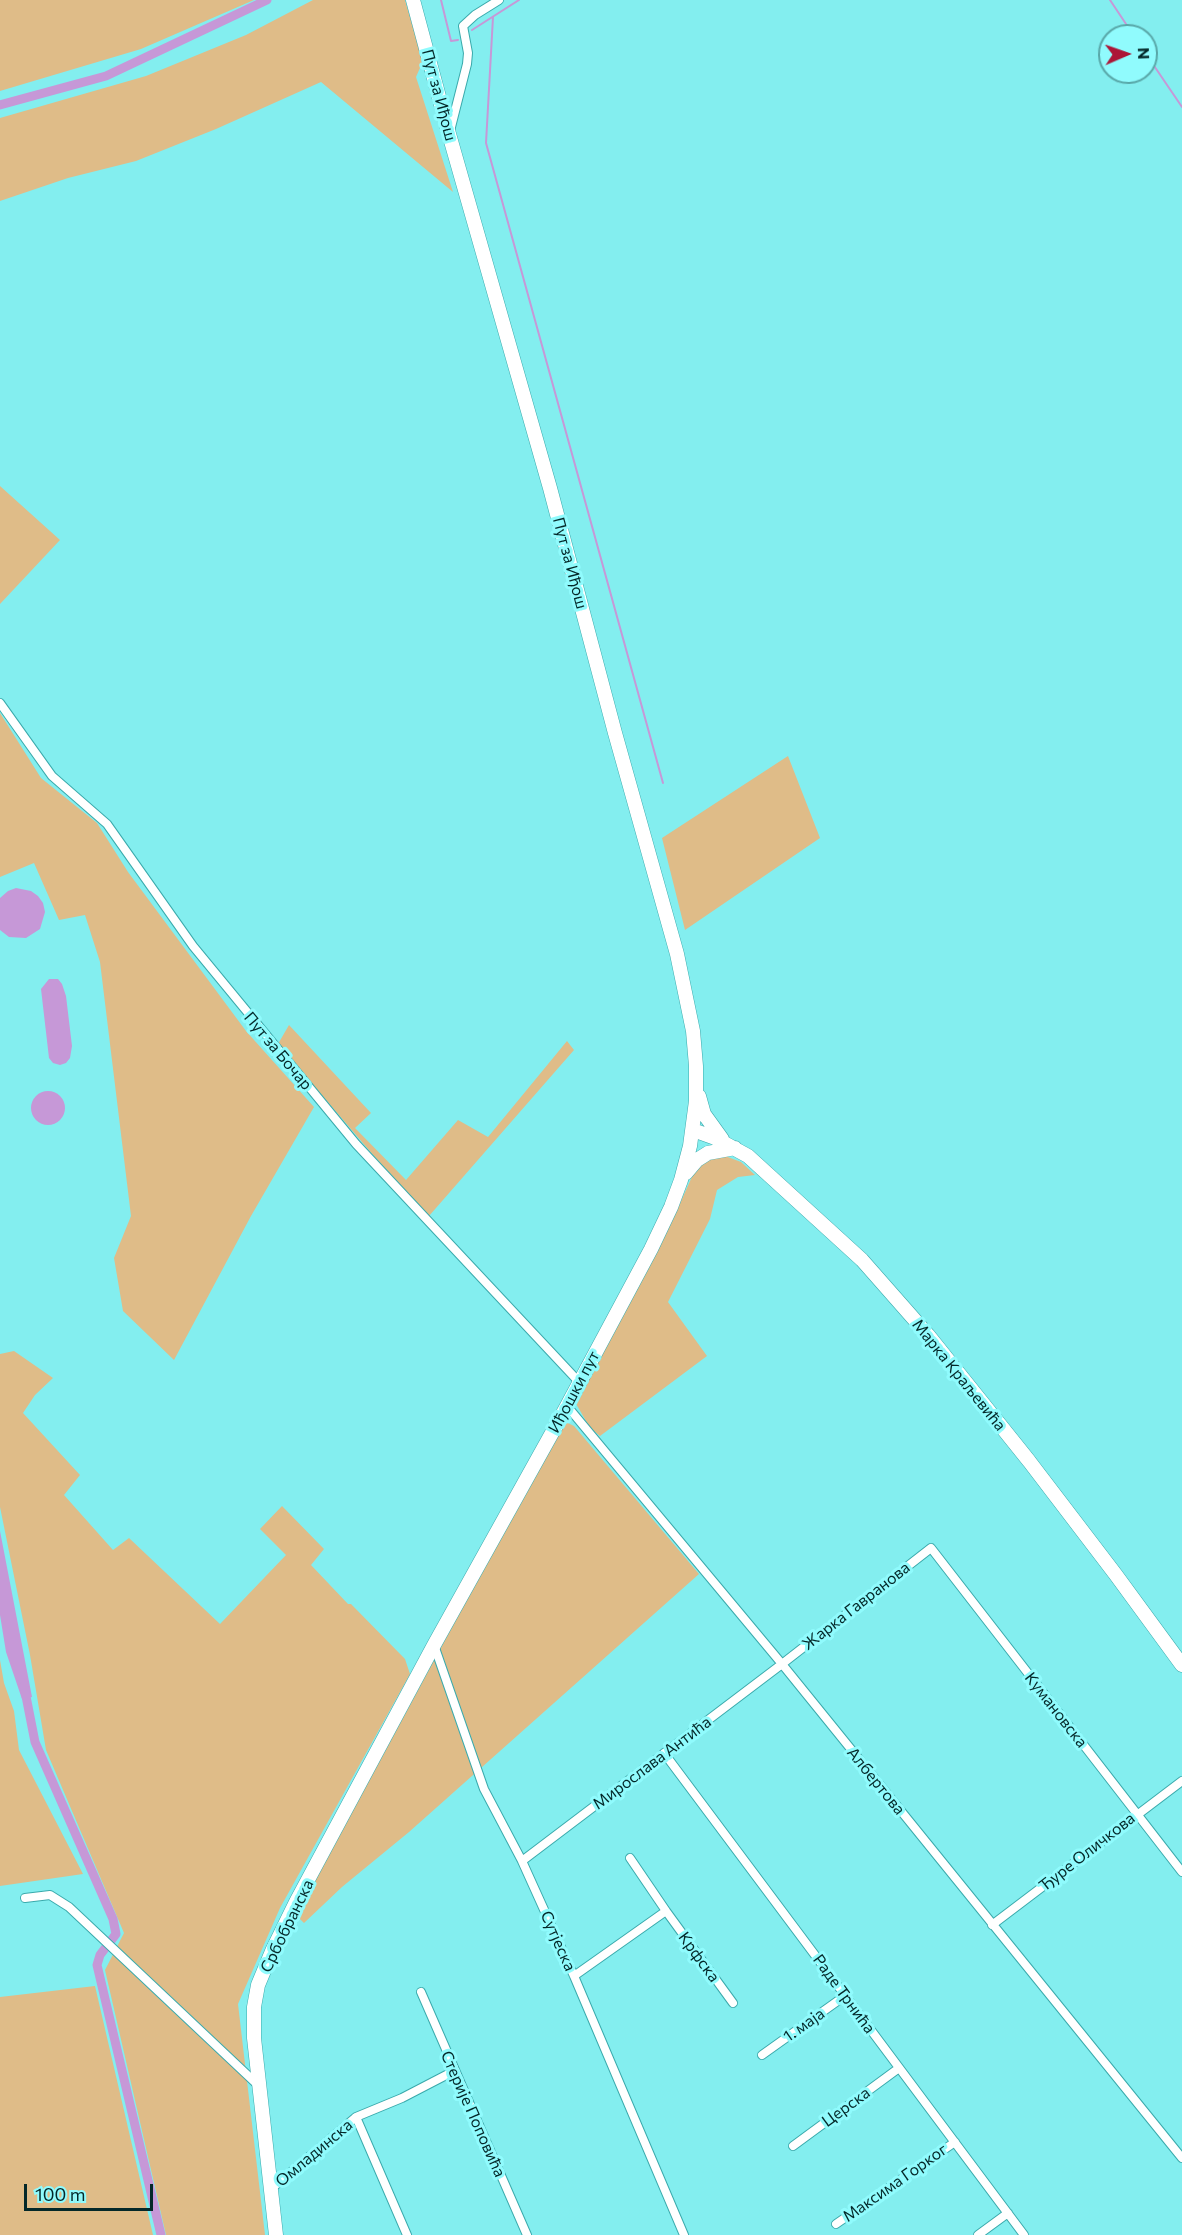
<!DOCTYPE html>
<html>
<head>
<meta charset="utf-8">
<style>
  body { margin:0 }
  #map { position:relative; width:1182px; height:2235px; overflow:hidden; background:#83eeef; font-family:Commissioner,sans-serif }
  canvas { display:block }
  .north { position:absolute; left:1098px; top:24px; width:60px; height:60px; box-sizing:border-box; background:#90fbfd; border:2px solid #58a7a8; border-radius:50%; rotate:88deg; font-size:16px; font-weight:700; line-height:24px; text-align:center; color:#042829 }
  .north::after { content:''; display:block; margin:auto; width:21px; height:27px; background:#ac1637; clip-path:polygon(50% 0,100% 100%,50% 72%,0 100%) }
  .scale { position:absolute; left:24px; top:2184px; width:129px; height:27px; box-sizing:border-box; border:3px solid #042829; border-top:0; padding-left:8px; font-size:18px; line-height:21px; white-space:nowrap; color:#042829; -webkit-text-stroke:4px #90fbfd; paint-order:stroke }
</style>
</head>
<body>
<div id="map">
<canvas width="1182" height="2235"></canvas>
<div class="north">N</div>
<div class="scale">100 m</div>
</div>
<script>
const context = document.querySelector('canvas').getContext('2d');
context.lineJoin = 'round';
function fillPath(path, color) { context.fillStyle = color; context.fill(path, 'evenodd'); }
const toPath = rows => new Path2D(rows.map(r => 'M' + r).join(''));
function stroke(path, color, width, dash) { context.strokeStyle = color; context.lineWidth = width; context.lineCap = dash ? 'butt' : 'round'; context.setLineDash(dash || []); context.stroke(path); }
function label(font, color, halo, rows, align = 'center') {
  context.font = font + ' Commissioner,sans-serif'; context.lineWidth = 6; context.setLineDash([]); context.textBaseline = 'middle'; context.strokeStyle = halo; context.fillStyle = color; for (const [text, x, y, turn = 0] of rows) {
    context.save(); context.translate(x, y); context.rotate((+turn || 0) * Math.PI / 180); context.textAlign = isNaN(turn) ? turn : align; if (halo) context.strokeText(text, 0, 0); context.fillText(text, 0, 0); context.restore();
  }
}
const green = toPath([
  [0,0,254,0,141,49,0,91],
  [313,0,405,0,423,61,416,77,453,192,321,82,216,129,136,161,68,178,0,201,0,118,146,76,246,35],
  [0,486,60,540,0,604],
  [0,713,41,778,97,823,128,872,246,1031,314,1107,251,1216,174,1360,123,1311,114,1258,131,1216,100,962,85,915,59,920,34,863,0,877],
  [788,756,820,838,685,930,662,838],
  [289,1025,371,1113,355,1128,406,1180,458,1120,488,1137,567,1041,574,1050,429,1216,374,1156,278,1044],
  [712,1155,725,1156,741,1162,755,1175,738,1177,717,1190,710,1219,668,1302,707,1356,600,1436,590,1428,575,1402,677,1210,695,1170],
  [14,1351,53,1378,35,1395,23,1413,80,1475,64,1495,113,1550,129,1538,220,1624,286,1555,260,1529,282,1506,324,1549,311,1565,348,1604,351,1604,405,1659,410,1674,280,1908,238,2004,265,2235,166,2235,105,1970,124,1933,46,1750,30,1655,0,1507,0,1354],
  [566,1422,574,1426,699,1574,409,1832,342,1887,304,1923,297,1916,297,1908,351,1814,560,1427],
  [0,1660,4,1683,14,1711,19,1750,83,1874,0,1886],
  [95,1986,153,2235,0,2235,0,1997]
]);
const water = toPath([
  [16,888,31,891,38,896,43,903,45,912,40,929,26,938,9,937,0,930,0,898,8,891],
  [49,979,58,979,62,984,66,996,72,1046,70,1058,66,1063,60,1065,53,1063,49,1058,41,989],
  '31 1108a17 17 0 1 1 34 0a17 17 0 1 1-34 0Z',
  [0,1531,32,1697,22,1699,6,1652,0,1615]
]);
const stream = toPath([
  [441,0,451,41,458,40],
  [1110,0,1134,36],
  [493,17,486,143,663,783],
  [472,30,519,0],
  [1146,54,1182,107]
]);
const canal = toPath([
  [0,105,106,76,267,0],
  [24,1686,35,1742,113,1919,116,1934,100,1955,97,1965,161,2235]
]);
const minor = toPath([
  [450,131,467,64,468,53,463,26,475,15,499,0],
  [0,703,52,776,107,824,193,946,356,1144,579,1382],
  [567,1406,782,1664,1182,2158],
  [434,1645,484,1789,522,1861,574,1976,684,2235],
  [664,1753,1024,2235],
  [630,1858,666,1911],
  [522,1861,782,1664,931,1548,1182,1872],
  [25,1898,50,1895,69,1907,259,2086],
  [992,1925,1182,1781],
  [574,1976,666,1911,733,2003],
  [421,1992,527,2235],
  [762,2055,846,1995],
  [356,2117,407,2235],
  [793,2146,899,2068],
  [271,2189,356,2117,402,2098,454,2071],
  [836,2224,955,2142],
  [978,2235,1008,2213]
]);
const primary = toPath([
  [699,1096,704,1114,722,1139],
  [693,1130,715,1138,748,1156,862,1260,928,1335,1029,1461,1116,1575,1182,1665],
  [686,1173,697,1160,708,1153,735,1148],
  [276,2235,254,2038,254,2007,258,1985,273,1949,296,1902,434,1645,567,1406,651,1249,671,1207,681,1180,690,1146,696,1101,696,1066,693,1031,677,954,615,733,550,488,449,134,413,0]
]);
const streetNames = [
  ["Пут за Иђош",439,95,75],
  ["Пут за Иђош",570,563,75],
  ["Пут за Бочар",278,1051,50],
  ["Марка Краљевића",959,1375,51],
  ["Иђошки пут",574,1392,-62],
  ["Жарка Гавранова",856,1606,-38],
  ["Кумановска",1056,1710,52],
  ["Мирослава Антића",652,1763,-37],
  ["Албертова",876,1781,51],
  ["Ђуре Оличкова",1087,1852,-38],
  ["Србобранска",287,1926,-64],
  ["Сутјеска",558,1941,66],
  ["Крфска",699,1957,54],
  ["Раде Трнића",844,1994,54],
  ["1. маја",804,2025,-35],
  ["Церска",846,2107,-36],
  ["Стерије Поповића",473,2114,66],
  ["Омладинска",314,2153,-40],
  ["Максима Горког",895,2183,-35]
];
fillPath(green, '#dfbc88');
fillPath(water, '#c698d7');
stroke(stream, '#c698d7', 2);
stroke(canal, '#c698d7', 9);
stroke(minor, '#3aaaac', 10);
stroke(primary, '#3aaaac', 15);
stroke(minor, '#fff', 8);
stroke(primary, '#fff', 14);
label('16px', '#042829', '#90fbfd', streetNames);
</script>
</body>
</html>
